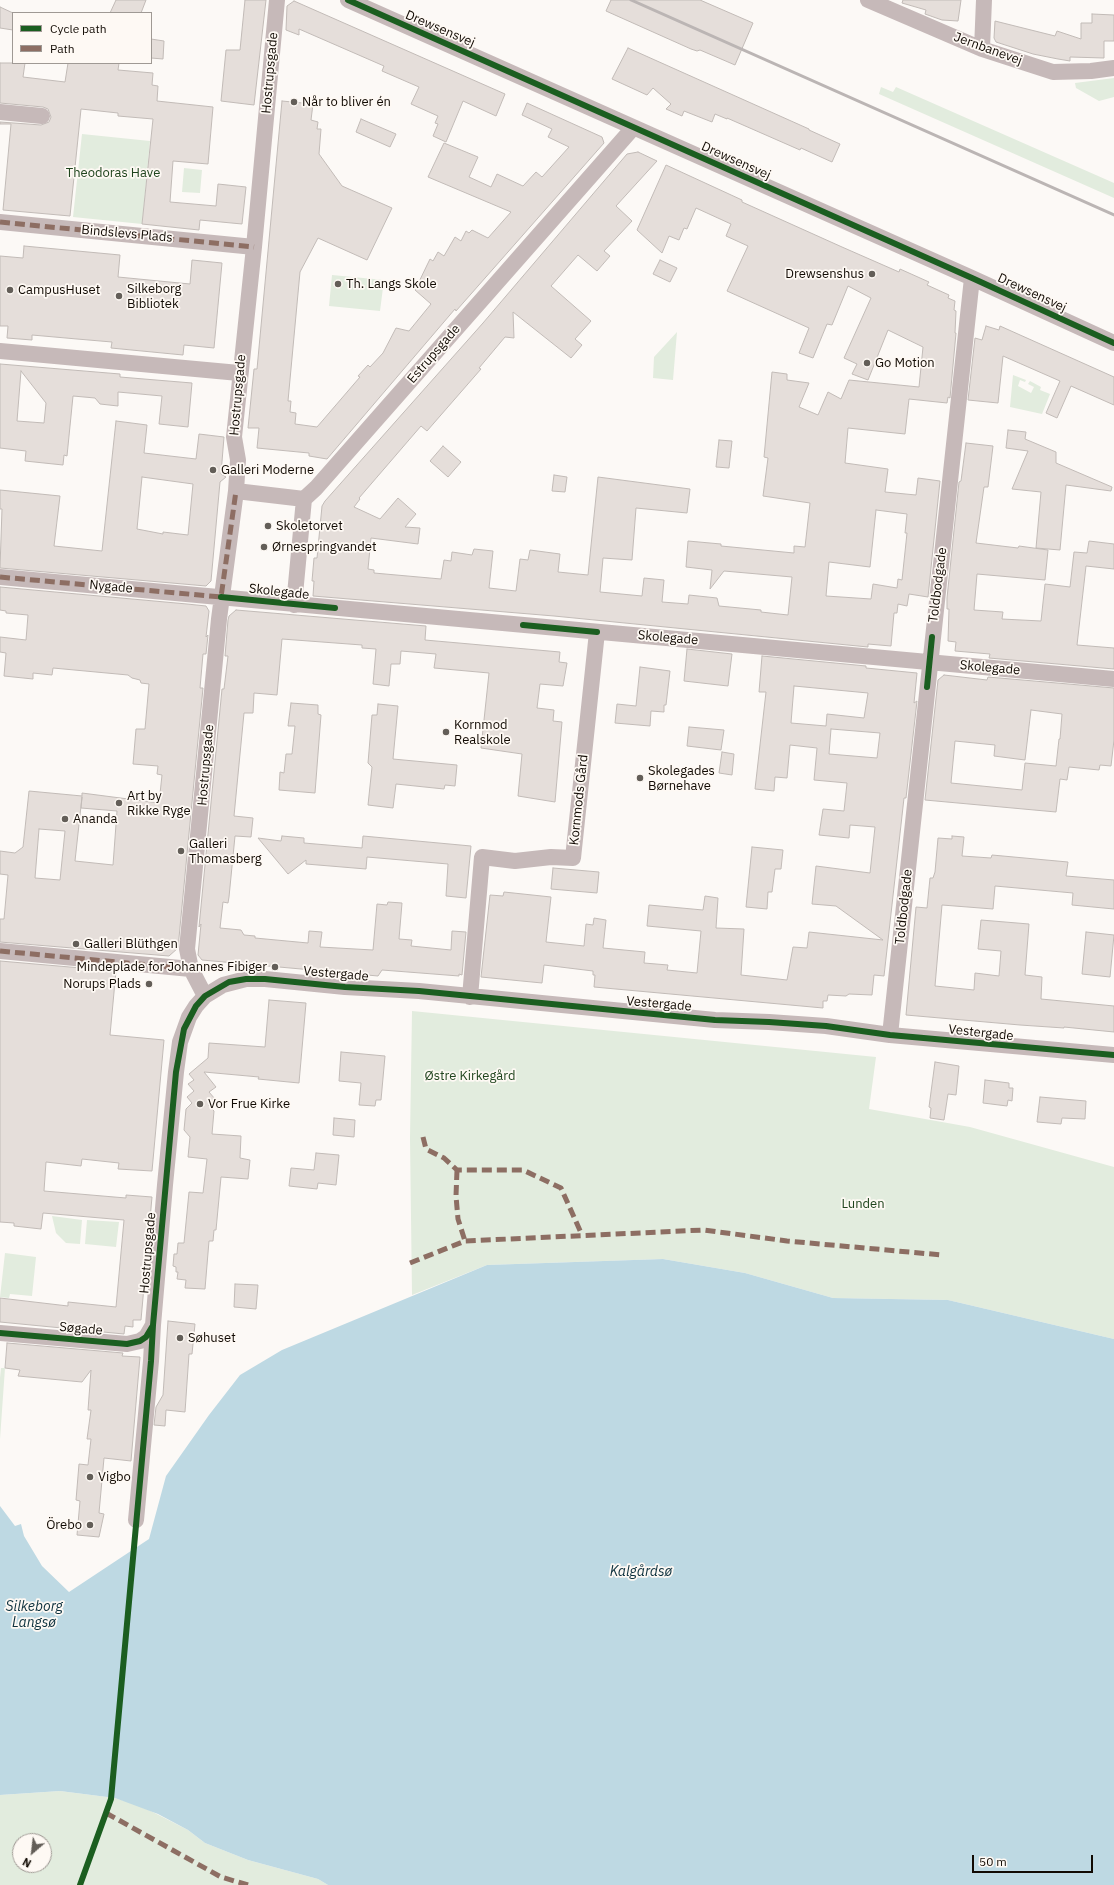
<!DOCTYPE html>
<html>
<head>
<meta charset="utf-8">
<style>
  body { margin:0 }
  #map { position:relative; width:1114px; height:1885px; overflow:hidden; background:#fcf9f6; font-family:"IBM Plex Sans",sans-serif }
  canvas { display:block }
  .legend { position:absolute; left:12px; top:12px; width:140px; height:52px; box-sizing:border-box; background:#fef9f4; border:1px solid #9f9994; margin:0; padding:5px 7px; list-style:none; font-size:12px; color:#110a03 }
  .legend li { display:flex; align-items:center; gap:8px; height:20px }
  .legend b { width:20px; border:1px solid #9f9994 }
  .north { position:absolute; left:12px; top:1833px; width:40px; height:40px; box-sizing:border-box; background:#fef9f4; border:1px solid #9f9994; border-radius:50%; rotate:208deg; font-size:11px; font-weight:700; line-height:16px; text-align:center; color:#110a03 }
  .north::after { content:''; display:block; margin:auto; width:14px; height:18px; background:#635e58; clip-path:polygon(50% 0,100% 100%,50% 72%,0 100%) }
  .scale { position:absolute; left:972px; top:1855px; width:121px; height:18px; box-sizing:border-box; border:2px solid #110a03; border-top:0; padding-left:5px; font-size:12px; line-height:14px; white-space:nowrap; color:#110a03; -webkit-text-stroke:3px #fef9f4; paint-order:stroke }
</style>
</head>
<body>
<div id="map">
<canvas width="1114" height="1885"></canvas>
<ul class="legend">
<li><b style="height:5px;background:#1b5e20"></b>Cycle path</li>
<li><b style="height:5px;background:#8d6e63"></b>Path</li>
</ul>
<div class="north">N</div>
<div class="scale">50 m</div>
</div>
<script>
const context = document.querySelector('canvas').getContext('2d');
context.lineJoin = 'round';
function fillPath(path, color) { context.fillStyle = color; context.fill(path, 'evenodd'); }
const toPath = rows => new Path2D(rows.map(r => 'M' + r).join(''));
function stroke(path, color, width, dash) { context.strokeStyle = color; context.lineWidth = width; context.lineCap = dash ? 'butt' : 'round'; context.setLineDash(dash || []); context.stroke(path); }
function label(font, color, halo, rows, align = 'center') {
  context.font = font + ' "IBM Plex Sans",sans-serif'; context.lineWidth = 3.5; context.setLineDash([]); context.textBaseline = 'middle'; context.strokeStyle = halo; context.fillStyle = color; for (const [text, x, y, turn = 0] of rows) {
    context.save(); context.translate(x, y); context.rotate((+turn || 0) * Math.PI / 180); context.textAlign = isNaN(turn) ? turn : align; if (halo) context.strokeText(text, 0, 0); context.fillText(text, 0, 0); context.restore();
  }
}
const green = toPath([
  [1114,78,1114,97,1099,101,1076,88,1075,83],
  [881,87,893,92,896,87,1114,183,1114,198,879,94],
  [82,134,150,141,142,224,73,217],
  [184,168,202,170,200,193,182,192],
  [332,275,384,280,380,311,329,306],
  [677,332,673,380,653,378,654,357],
  [1013,375,1026,380,1025,382,1020,380,1018,386,1031,393,1034,387,1028,384,1030,381,1041,387,1040,390,1050,394,1042,414,1010,407],
  [412,1011,876,1057,869,1109,970,1127,1114,1167,1114,1339,948,1300,833,1298,745,1273,663,1259,487,1265,412,1295,410,1138],
  [52,1216,82,1220,80,1244,66,1243,56,1233],
  [87,1220,119,1222,116,1247,85,1244],
  [5,1253,36,1257,32,1296,10,1294,9,1298,0,1297],
  [1,1368,5,1368,0,1439,0,1378],
  [60,1791,115,1798,143,1807,188,1830,205,1843,248,1860,318,1879,328,1885,0,1885,0,1795],
  [20,1841,44,1841,44,1865,20,1865]
]);
const water = toPath([
  [663,1259,745,1273,833,1298,948,1300,1114,1339,1114,1885,328,1885,318,1879,248,1860,205,1843,188,1830,158,1814,115,1798,60,1791,0,1795,0,1506,15,1526,21,1524,24,1536,42,1566,69,1592,149,1539,166,1476,209,1415,240,1375,282,1350,487,1265]
]);
const building = toPath([
  [116,0,146,0,141,13,110,13,116,0],
  [245,0,266,0,254,105,221,101,226,50,240,50,245,0],
  [611,0,700,0,753,23,735,65,700,50,697,51,691,49,606,11,611,0],
  [903,0,961,0,958,21,942,20,925,14,926,10,902,3,903,0],
  [294,1,505,94,496,116,463,101,446,142,433,136,438,124,435,123,438,116,411,104,419,87,382,71,384,66,299,29,299,35,286,30,287,6,294,1],
  [0,7,13,13,13,30,0,28,0,7],
  [1092,14,1114,15,1114,41,1104,41,1104,58,1070,57,1070,61,1058,59,1033,54,996,42,994,38,995,21,1055,36,1057,31,1081,39,1081,23,1092,23,1092,14],
  [151,39,164,41,163,59,151,58,151,39],
  [628,48,809,129,809,130,840,144,832,162,801,148,800,150,727,118,727,119,715,114,712,122,684,111,682,116,666,109,671,104,653,88,647,95,612,79,628,48],
  [0,63,25,63,23,77,65,82,68,63,119,63,118,70,153,73,152,85,158,86,157,101,213,107,208,164,173,161,170,202,216,206,218,184,246,187,242,224,200,220,199,230,142,224,153,119,118,116,118,113,81,109,70,216,3,210,11,124,0,124,0,122,41,125,49,122,51,117,48,109,43,107,0,103,0,63],
  [282,101,313,104,311,120,318,122,317,129,321,129,319,154,342,186,392,208,367,260,318,238,300,272,288,401,291,401,290,412,296,413,295,424,317,427,360,377,358,376,368,365,370,367,383,353,396,328,409,331,431,304,415,290,430,259,433,261,438,252,444,256,455,237,461,241,466,231,469,233,472,230,488,238,511,212,428,177,444,143,478,157,469,177,491,187,497,174,523,186,536,172,542,177,569,147,548,137,552,129,522,115,527,103,602,137,604,143,456,311,455,309,327,459,309,456,309,453,257,448,259,428,248,428,254,369,257,369,282,101],
  [361,119,396,134,390,147,356,132,361,119],
  [638,152,657,161,616,206,632,221,604,251,610,256,597,271,578,255,551,286,591,321,575,339,582,345,571,358,513,312,514,338,505,337,479,368,481,369,427,431,421,426,359,498,360,499,354,507,380,519,398,498,416,514,405,527,420,528,418,544,371,538,368,569,374,570,374,573,441,579,444,560,451,561,452,552,472,555,474,549,493,551,489,588,516,591,520,559,528,560,530,550,560,554,558,572,588,575,598,477,690,489,687,513,636,508,632,560,603,558,600,592,642,596,644,578,664,580,662,602,688,604,689,595,717,598,719,606,761,610,761,612,788,615,792,577,724,571,710,589,712,570,686,567,688,541,721,544,721,546,794,553,794,546,805,547,810,503,763,496,768,458,764,457,772,372,787,374,787,380,809,383,799,407,818,415,828,392,841,399,849,380,919,387,923,347,888,330,868,380,852,374,857,364,844,358,871,298,848,286,832,325,827,324,813,358,799,353,809,328,727,291,748,246,726,236,731,224,696,208,687,229,684,228,679,240,669,236,662,253,637,230,666,165,742,200,742,202,842,247,899,272,900,269,929,282,927,285,949,295,948,298,955,301,954,310,956,311,955,333,956,333,950,398,948,397,947,403,909,399,905,434,848,428,845,463,888,469,885,492,916,495,918,478,940,481,928,597,909,594,907,606,898,604,897,613,894,613,891,646,868,644,868,647,554,616,313,596,314,581,312,581,314,558,317,558,322,506,325,501,483,323,627,154,638,152],
  [876,510,907,514,905,533,907,533,902,580,898,579,897,588,873,584,871,599,826,596,829,562,870,567,876,510],
  [24,246,120,255,118,277,190,284,192,260,222,263,214,348,184,345,183,355,111,348,112,342,77,339,32,335,32,340,7,338,8,326,0,326,0,256,23,258,24,246],
  [660,260,677,268,670,282,653,274,660,260],
  [986,326,999,330,1000,326,1114,377,1114,405,1071,386,1057,418,1046,413,1060,381,1003,356,998,403,968,400,975,338,982,340,986,326],
  [0,364,120,374,120,377,192,383,188,427,159,424,162,396,118,392,118,406,100,404,95,398,73,396,67,456,64,455,63,465,25,461,26,451,0,448,0,364],
  [21,371,46,403,44,423,17,421,21,371],
  [116,421,147,425,144,453,196,459,199,434,224,437,221,474,226,477,220,482,211,581,206,586,0,568,2,509,0,509,0,490,60,496,54,546,102,551,116,421],
  [142,477,193,484,188,535,163,532,163,534,137,529,142,477],
  [1008,430,1026,432,1025,439,1056,452,1056,463,1112,487,1111,491,1066,485,1060,550,1036,548,1041,492,1012,489,1028,451,1006,448,1008,430],
  [719,440,732,441,729,468,716,467,719,440],
  [966,443,993,446,988,487,984,487,976,543,1018,548,1019,546,1048,550,1045,580,977,574,974,610,1003,612,1002,619,1041,621,1045,584,1070,587,1074,552,1087,553,1089,541,1114,544,1114,569,1086,566,1077,645,1114,648,1114,669,989,658,990,654,955,651,956,642,948,641,949,609,947,609,947,598,959,482,961,481,966,443],
  [443,446,461,462,448,477,430,461,443,446],
  [554,475,567,477,565,492,552,491,554,475],
  [0,587,187,604,206,606,209,611,206,637,208,635,206,654,203,654,200,688,203,688,178,948,169,956,0,942,0,919,4,919,8,875,0,874,0,851,15,853,23,847,29,791,82,796,82,793,159,803,162,775,157,774,158,766,133,764,136,729,145,729,149,684,141,683,140,680,132,678,128,675,53,668,52,675,33,673,33,679,4,676,6,653,0,652,0,637,26,640,28,615,6,613,6,611,0,610,0,587],
  [82,797,81,808,117,811,113,865,75,861,82,797],
  [39,829,65,831,60,880,35,878,39,829],
  [236,610,426,626,425,640,560,652,559,662,567,663,563,686,540,684,537,708,554,710,553,721,562,722,555,802,518,796,522,754,481,748,489,673,434,668,436,654,401,651,400,664,391,664,389,686,373,684,376,649,362,648,362,645,282,639,277,695,254,693,253,713,244,713,234,816,253,818,251,837,235,836,229,897,228,903,223,902,220,928,241,930,244,935,255,936,255,938,308,943,309,931,322,932,320,947,373,950,377,904,387,905,388,902,402,903,399,939,412,940,411,946,451,950,452,931,466,932,462,975,459,974,459,976,382,970,378,976,202,960,198,955,201,924,199,927,222,689,224,689,228,656,225,656,228,620,229,616,236,610],
  [687,649,732,654,728,686,684,681,687,649],
  [762,656,866,666,866,668,917,673,914,703,917,701,906,798,904,798,884,976,874,975,872,995,849,994,846,996,828,995,827,1001,823,1001,823,1008,594,987,595,975,593,975,593,971,544,965,542,983,481,977,490,895,503,896,504,892,551,897,546,942,584,946,586,924,593,925,594,918,606,920,603,948,645,952,644,963,668,965,667,970,697,973,701,931,647,926,649,905,703,910,705,896,718,898,716,928,744,929,741,975,787,980,793,947,807,948,809,932,883,940,836,906,812,904,816,866,870,873,875,827,850,825,849,838,819,835,823,809,844,811,847,783,814,780,817,748,790,745,787,778,775,777,774,791,755,789,766,692,759,692,762,656],
  [794,686,868,693,864,718,827,714,826,726,791,723,794,686],
  [831,729,880,733,877,758,829,754,831,729],
  [640,667,670,671,666,705,664,705,664,712,651,711,650,726,615,723,617,704,636,706,640,667],
  [944,675,987,680,988,677,1114,688,1114,740,1111,766,1100,765,1099,770,1069,767,1067,780,1060,779,1056,812,925,800,938,680,944,675],
  [1031,710,1062,714,1060,739,1059,739,1056,766,1025,763,1022,790,951,783,955,741,995,745,994,756,1025,760,1031,710],
  [291,703,318,705,318,714,321,715,315,793,279,790,280,772,284,773,286,754,292,754,295,726,288,726,291,703],
  [378,704,398,706,393,759,457,765,455,786,445,785,444,789,396,784,393,808,368,805,372,767,368,763,372,715,377,715,378,704],
  [689,727,724,730,721,750,687,746,689,727],
  [722,752,734,754,732,775,719,773,722,752],
  [282,836,304,838,304,843,362,848,363,836,471,846,466,898,446,896,448,864,367,857,366,869,306,864,306,860,288,874,258,838,281,841,282,836],
  [952,836,964,837,962,856,991,858,992,855,1068,862,1066,876,1114,880,1114,909,1072,905,1073,893,995,886,993,909,942,905,935,986,974,990,975,973,999,976,1001,951,978,949,981,920,1029,924,1025,975,1042,977,1041,999,1114,1006,1114,1032,1064,1027,1064,1028,1020,1025,906,1015,916,907,927,908,930,878,933,878,935,872,938,838,952,839,952,836],
  [752,847,783,850,781,869,775,869,772,892,768,892,767,909,746,907,752,847],
  [553,868,599,872,597,893,551,889,553,868],
  [1086,932,1114,935,1110,977,1082,974,1086,932],
  [0,961,116,971,110,1035,164,1040,152,1171,118,1169,119,1163,82,1159,81,1166,46,1162,44,1191,126,1198,126,1195,152,1197,141,1320,133,1320,133,1327,125,1326,124,1334,0,1322,0,1298,68,1306,68,1302,116,1307,124,1220,43,1213,41,1229,14,1226,14,1223,0,1222,0,961],
  [269,1000,306,1003,299,1083,258,1079,259,1077,204,1072,216,1087,209,1092,215,1099,208,1105,214,1111,212,1134,241,1136,240,1158,250,1160,248,1179,221,1177,216,1230,214,1230,213,1241,209,1241,205,1289,185,1288,186,1280,177,1279,178,1272,176,1272,176,1267,173,1266,174,1254,177,1254,178,1243,184,1243,189,1192,203,1193,207,1159,188,1157,190,1137,184,1130,186,1109,192,1103,187,1097,194,1091,188,1084,194,1080,189,1074,208,1058,209,1043,265,1047,269,1000],
  [341,1052,385,1056,381,1100,376,1100,375,1106,359,1105,361,1083,339,1081,341,1052],
  [935,1062,959,1066,956,1095,948,1094,944,1120,930,1118,931,1108,929,1107,935,1062],
  [985,1080,1009,1083,1009,1088,1013,1088,1012,1101,1008,1100,1007,1106,983,1103,985,1080],
  [1040,1097,1086,1101,1085,1119,1062,1118,1061,1124,1037,1122,1040,1097],
  [334,1118,355,1120,354,1137,333,1135,334,1118],
  [316,1153,339,1155,336,1185,318,1183,317,1189,289,1186,291,1168,314,1170,316,1153],
  [235,1284,258,1285,256,1309,234,1307,235,1284],
  [168,1321,195,1324,192,1354,189,1354,185,1412,166,1410,165,1426,154,1425,156,1407,163,1395,168,1321],
  [7,1343,123,1353,122,1356,140,1357,131,1461,104,1458,99,1513,104,1514,99,1537,77,1535,80,1501,76,1500,79,1464,88,1465,91,1439,87,1439,91,1410,88,1410,91,1370,82,1382,18,1376,20,1370,5,1368,7,1343]
]);
const minor = toPath([
  [348,0,972,278,1114,343],
  [868,0,982,49,1053,72,1091,71,1114,68],
  [982,49,984,0],
  [0,112,42,116],
  [0,222,254,247],
  [0,351,239,373],
  [236,491,304,499],
  [0,577,1114,679],
  [294,605,304,499,316,488,633,128],
  [0,951,191,969],
  [205,996,191,969,187,949,219,619,236,491,238,460,234,437,254,247,277,0],
  [470,997,482,857,515,861,551,857,573,858,597,632],
  [890,1035,972,278],
  [0,1333,127,1344,140,1341,146,1337,153,1325],
  [136,1520,151,1361,153,1325,165,1185,176,1072,180,1042,189,1017,196,1006,205,996,223,985,246,979,265,979,345,987,419,991,715,1020,769,1022,826,1026,890,1035,1114,1055]
]);
const rail = toPath([
  [631,0,1114,215]
]);
const quiet = toPath([
  [0,222,254,247],
  [0,577,221,597,236,491],
  [0,951,191,969],
  [423,1137,426,1149,444,1158,457,1170,523,1170,561,1188,582,1235],
  [457,1170,456,1196,458,1219,465,1241],
  [410,1263,465,1241,704,1230,787,1241,942,1255],
  [106,1813,221,1877,248,1885]
]);
const cycleway = toPath([
  [348,0,972,278,1114,343],
  [221,597,335,608],
  [523,625,597,632],
  [927,687,932,637],
  [0,1333,127,1344,140,1341,146,1337,152,1327],
  [80,1885,111,1799,151,1361,153,1325,176,1072,184,1029,196,1006,205,996,229,982,246,979,265,979,345,987,419,991,715,1020,769,1022,826,1026,890,1035,1114,1055]
]);
const markers = [
  [294,102,4,"#635e58"],
  [872,274,4,"#635e58"],
  [338,284,4,"#635e58"],
  [10,290,4,"#635e58"],
  [119,296,4,"#635e58"],
  [867,363,4,"#635e58"],
  [213,470,4,"#635e58"],
  [268,526,4,"#635e58"],
  [264,547,4,"#635e58"],
  [446,732,4,"#635e58"],
  [640,778,4,"#635e58"],
  [119,803,4,"#635e58"],
  [65,819,4,"#635e58"],
  [181,851,4,"#635e58"],
  [76,944,4,"#635e58"],
  [275,967,4,"#635e58"],
  [149,984,4,"#635e58"],
  [200,1104,4,"#635e58"],
  [180,1338,4,"#635e58"],
  [90,1477,4,"#635e58"],
  [90,1525,4,"#635e58"]
];
const streetNames = [
  ["Drewsensvej",440,29,23],
  ["Jernbanevej",988,49,20],
  ["Hostrupsgade",270,73,-85],
  ["Drewsensvej",736,161,24],
  ["Bindslevs Plads",127,234,5],
  ["Drewsensvej",1032,293,25],
  ["Estrupsgade",434,354,-49],
  ["Hostrupsgade",238,395,-85],
  ["Toldbodgade",938,585,-83],
  ["Nygade",111,587,5],
  ["Skolegade",279,592,6],
  ["Skolegade",668,638,5],
  ["Skolegade",990,668,5],
  ["Hostrupsgade",206,765,-85],
  ["Kornmods Gård",579,800,-84],
  ["Toldbodgade",904,907,-84],
  ["Vestergade",336,974,5],
  ["Vestergade",659,1004,5],
  ["Vestergade",981,1033,6],
  ["Hostrupsgade",148,1253,-85],
  ["Søgade",81,1329,5]
];
const poiNames = [
  ["Når to bliver én",302,102],
  ["Drewsenshus",864,274,"right"],
  ["Th. Langs Skole",346,284],
  ["Silkeborg",127,289],
  ["Bibliotek",127,304],
  ["CampusHuset",18,290],
  ["Go Motion",875,363],
  ["Galleri Moderne",221,470],
  ["Skoletorvet",276,526],
  ["Ørnespringvandet",272,547],
  ["Kornmod",454,725],
  ["Realskole",454,740],
  ["Skolegades",648,771],
  ["Børnehave",648,786],
  ["Art by",127,796],
  ["Rikke Ryge",127,811],
  ["Ananda",73,819],
  ["Galleri",189,844],
  ["Thomasberg",189,859],
  ["Galleri Blüthgen",84,944],
  ["Mindeplade for Johannes Fibiger",267,967,"right"],
  ["Norups Plads",141,984,"right"],
  ["Vor Frue Kirke",208,1104],
  ["Søhuset",188,1338],
  ["Vigbo",98,1477],
  ["Örebo",82,1525,"right"]
];
const parkNames = [
  ["Theodoras Have",113,173],
  ["Østre Kirkegård",470,1076],
  ["Lunden",863,1204]
];
const waterNames = [
  ["Kalgårdsø",641,1572],
  ["Silkeborg",34,1607],
  ["Langsø",34,1623]
];
fillPath(green, '#e2ecde');
fillPath(water, '#bed9e3');
fillPath(building, '#e5deda');
stroke(building, '#c2bbb7', 1);
stroke(minor, '#c6b9b9', 16);
stroke(rail, '#bbb5b4', 3);
stroke(quiet, '#8d6e63', 5, [10, 5]);
stroke(cycleway, '#1b5e20', 6);
for (const [x, y, r, color] of markers) { const dot = new Path2D(); dot.arc(x, y, r, 0, 2 * Math.PI); context.fillStyle = color; context.fill(dot); stroke(dot, '#fef9f4', 1.5); }
label('13px', '#110a03', '#fef9f4', streetNames);
label('13px', '#110a03', '#fef9f4', poiNames, 'left');
label('13px', '#1f441d', '#fef9f4', parkNames);
label('italic 14px', '#0c303d', '#fef9f4', waterNames);
</script>
</body>
</html>
